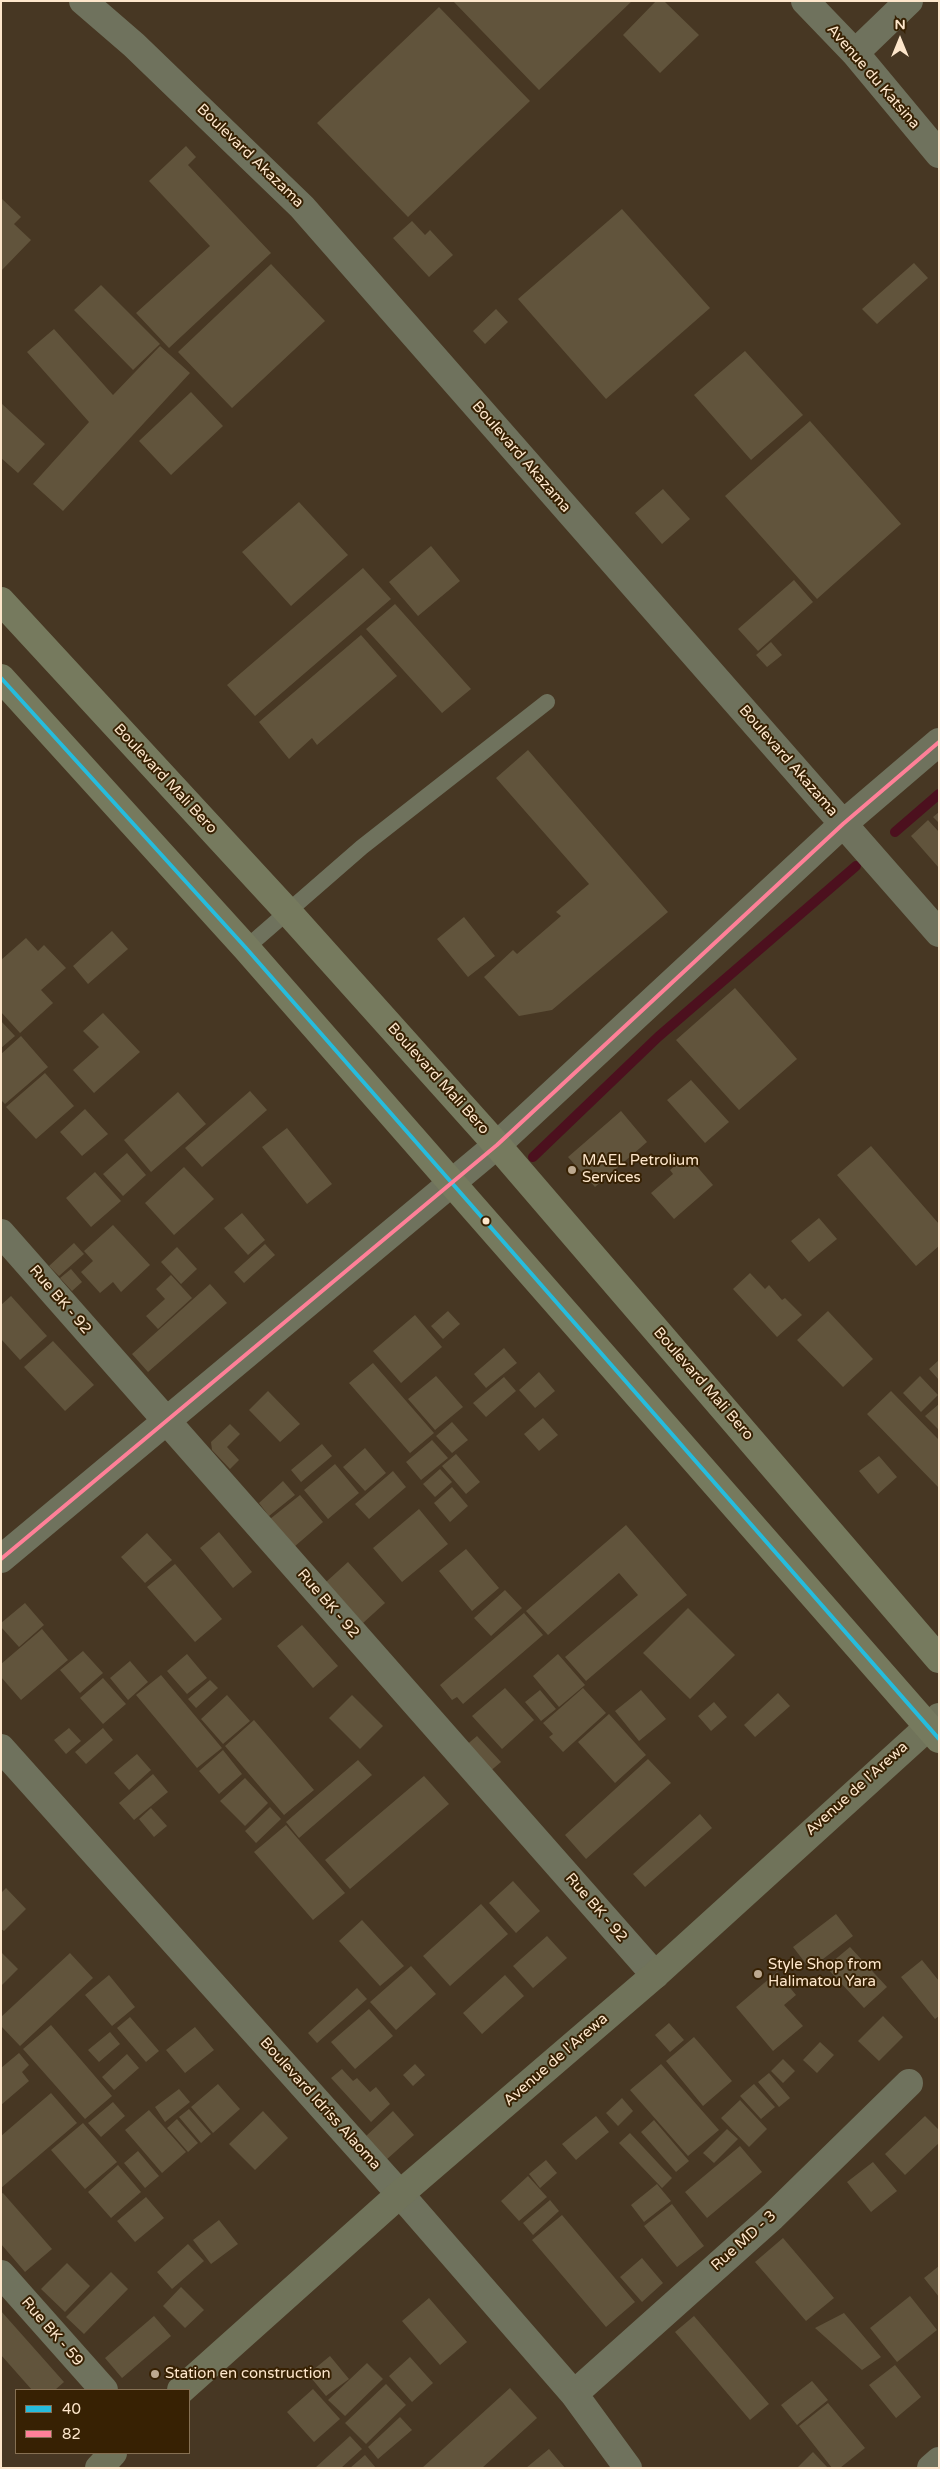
<!DOCTYPE html>
<html>
<head>
<meta charset="utf-8">
<style>
  body { margin:0 }
  #map { position:relative; width:940px; height:2469px; overflow:hidden; background:#473723; font-family:"Varela Round",sans-serif }
  canvas { display:block }
  .frame { position:absolute; inset:0; border:2px solid #fde6cb; pointer-events:none }
  .legend { position:absolute; left:15px; top:2389px; width:175px; height:65px; box-sizing:border-box; background:#372103; border:1px solid #867053; margin:0; padding:6px 9px; list-style:none; font-size:15px; color:#fde6cb }
  .legend li { display:flex; align-items:center; gap:10px; height:25px }
  .legend b { width:25px; border:1px solid #867053 }
  .north { position:absolute; left:875px; top:15px; width:50px; height:50px; -webkit-text-stroke:4px #372103; paint-order:stroke; rotate:0deg; font-size:14px; font-weight:700; line-height:20px; text-align:center; color:#fde6cb }
  .north::after { content:''; display:block; margin:auto; width:18px; height:22px; background:#fde6cb; clip-path:polygon(50% 0,100% 100%,50% 72%,0 100%) }
</style>
</head>
<body>
<div id="map">
<canvas width="940" height="2469"></canvas>
<div class="frame"></div>
<ul class="legend">
<li><b style="height:6px;background:#26bcdd"></b>40</li>
<li><b style="height:6px;background:#ff8098"></b>82</li>
</ul>
<div class="north">N</div>
</div>
<script>
const context = document.querySelector('canvas').getContext('2d');
context.lineJoin = 'round';
const toPath = rows => new Path2D(rows.map(r => 'M' + r).join(''));
function stroke(path, color, width, dash) { context.strokeStyle = color; context.lineWidth = width; context.lineCap = dash ? 'butt' : 'round'; context.setLineDash(dash || []); context.stroke(path); }
function fillPath(path, color) { context.fillStyle = color; context.fill(path, 'evenodd'); }
function label(font, color, halo, rows, align = 'center') {
  context.font = font + ' "Varela Round",sans-serif'; context.lineWidth = 4; context.setLineDash([]); context.textBaseline = 'middle'; context.strokeStyle = halo; context.fillStyle = color; for (const [text, x, y, turn = 0] of rows) {
    context.save(); context.translate(x, y); context.rotate((+turn || 0) * Math.PI / 180); context.textAlign = isNaN(turn) ? turn : align; if (halo) context.strokeText(text, 0, 0); context.fillText(text, 0, 0); context.restore();
  }
}
const stream = toPath([
  [895,832,939,794],
  [533,1157,658,1037,856,866]
]);
const building = toPath([
  [453,1,632,1,539,90],
  [656,1,664,1,699,35,660,73,623,35],
  [439,7,530,101,408,217,317,123],
  [186,146,196,157,188,165,271,253,169,348,136,313,210,246,149,181],
  [1,198,21,217,14,224,31,240,1,271],
  [622,209,710,308,606,399,518,299],
  [412,221,425,235,430,230,453,255,429,277,393,238],
  [914,263,928,278,877,324,862,309],
  [271,264,325,321,232,408,178,352],
  [101,285,160,344,133,370,74,310],
  [496,309,508,322,485,344,473,331],
  [54,329,113,395,160,346,190,373,63,511,33,484,89,422,27,352],
  [745,351,803,415,751,460,694,395],
  [191,392,223,426,171,475,139,441],
  [1,403,45,444,18,473,1,458],
  [810,421,901,524,817,599,725,496],
  [663,489,690,519,662,544,635,513],
  [299,502,348,555,291,606,242,552],
  [431,546,460,581,418,616,389,582],
  [363,568,391,599,255,716,227,685],
  [794,580,813,602,758,651,738,629],
  [395,604,471,689,442,713,366,629],
  [361,635,397,676,317,745,312,738,289,759,259,722],
  [771,642,782,655,767,667,756,655],
  [528,750,668,912,552,1010,519,1016,484,977,513,950,517,954,561,916,556,912,589,884,496,778],
  [939,812,939,823,933,817],
  [928,820,939,832,939,868,911,836],
  [464,917,495,956,468,977,437,939],
  [112,931,128,949,88,984,73,966],
  [26,938,38,951,44,945,66,968,41,990,53,1003,20,1033,1,1012,1,960],
  [735,988,797,1059,739,1110,676,1040],
  [103,1013,140,1052,94,1093,73,1070,99,1047,83,1031],
  [1,1021,15,1036,1,1048],
  [21,1036,48,1067,5,1104,1,1100,1,1054],
  [45,1073,74,1106,36,1139,6,1107],
  [691,1080,729,1122,705,1143,667,1100],
  [250,1091,267,1110,202,1167,185,1148],
  [178,1092,206,1124,151,1172,124,1140],
  [85,1109,108,1134,82,1156,60,1132],
  [621,1111,647,1142,595,1187,568,1157],
  [287,1128,332,1184,307,1204,262,1147],
  [871,1146,939,1224,939,1246,916,1266,837,1175],
  [127,1153,146,1175,123,1196,103,1174],
  [687,1155,713,1185,674,1219,651,1193,673,1174,670,1170],
  [184,1167,214,1199,174,1235,145,1203],
  [95,1172,121,1201,91,1227,66,1198],
  [242,1213,265,1240,248,1255,224,1228],
  [819,1218,837,1239,809,1262,791,1241],
  [113,1225,150,1265,121,1292,113,1282,100,1293,81,1272,93,1261,84,1251],
  [74,1243,84,1254,59,1276,49,1266],
  [265,1244,275,1255,244,1283,234,1272],
  [177,1247,197,1269,181,1284,161,1262],
  [71,1269,82,1282,72,1291,60,1278],
  [750,1273,765,1289,769,1285,782,1300,785,1298,802,1315,777,1337,733,1289],
  [171,1275,192,1298,158,1329,146,1316,165,1299,156,1289],
  [210,1284,227,1303,148,1372,132,1354],
  [11,1296,47,1336,20,1360,1,1339,1,1305],
  [448,1311,460,1324,443,1339,431,1326],
  [828,1311,873,1359,843,1387,797,1340],
  [415,1315,442,1347,401,1383,373,1351],
  [53,1341,94,1385,65,1411,24,1367],
  [504,1348,517,1363,486,1388,474,1374],
  [939,1360,939,1380,929,1369],
  [373,1363,434,1433,410,1453,349,1383],
  [539,1372,555,1391,535,1408,519,1390],
  [436,1376,463,1407,435,1430,408,1399],
  [920,1376,938,1395,921,1412,903,1393],
  [504,1377,516,1391,486,1417,473,1403],
  [268,1391,300,1424,280,1442,249,1410],
  [891,1391,939,1440,939,1488,867,1414],
  [939,1404,939,1430,925,1416],
  [543,1418,558,1435,539,1451,524,1434],
  [452,1422,468,1440,452,1453,436,1436],
  [230,1424,240,1434,227,1447,239,1460,230,1469,212,1450,211,1442],
  [432,1440,448,1458,421,1480,406,1462],
  [322,1444,332,1456,301,1482,291,1470],
  [365,1448,386,1473,365,1491,343,1467],
  [456,1454,480,1482,466,1494,442,1466],
  [879,1456,897,1477,878,1494,859,1471],
  [335,1464,359,1493,328,1519,304,1490],
  [440,1469,452,1482,435,1497,423,1484],
  [393,1471,406,1487,369,1519,355,1504],
  [283,1481,295,1495,269,1516,259,1503],
  [452,1487,468,1506,450,1522,434,1503],
  [300,1495,323,1522,294,1547,270,1519],
  [419,1509,448,1544,402,1582,373,1548],
  [626,1525,687,1595,586,1681,565,1657,638,1595,619,1573,548,1635,526,1611],
  [219,1532,252,1572,233,1588,200,1548],
  [147,1533,172,1560,145,1583,121,1557],
  [466,1549,499,1588,472,1611,439,1571],
  [348,1562,385,1603,363,1623,326,1582],
  [175,1564,222,1619,195,1642,147,1587],
  [505,1590,522,1608,491,1636,474,1618],
  [25,1603,44,1625,19,1647,1,1627,1,1623],
  [688,1608,735,1655,690,1699,643,1653],
  [524,1613,543,1635,463,1704,457,1697,452,1700,440,1685],
  [302,1625,338,1666,313,1688,277,1646],
  [42,1629,68,1660,21,1700,1,1677,1,1664],
  [83,1651,103,1673,80,1693,60,1670],
  [187,1654,207,1678,187,1694,167,1671],
  [558,1654,585,1685,559,1707,533,1676],
  [130,1661,148,1682,128,1700,110,1678],
  [161,1675,222,1748,197,1768,136,1695],
  [103,1678,126,1704,103,1724,80,1698],
  [210,1680,218,1688,196,1708,188,1699],
  [505,1688,534,1720,502,1749,472,1716],
  [583,1688,606,1713,563,1752,549,1737,553,1734,543,1723],
  [540,1690,556,1709,541,1721,525,1702],
  [641,1690,666,1719,639,1741,615,1711],
  [778,1693,790,1706,755,1737,744,1725],
  [227,1695,250,1721,223,1744,201,1719],
  [352,1695,383,1726,360,1749,329,1718],
  [714,1702,727,1717,711,1731,698,1716],
  [609,1714,646,1755,615,1783,578,1742],
  [254,1720,314,1790,284,1815,225,1746],
  [69,1728,81,1741,66,1754,54,1740],
  [103,1728,113,1740,86,1764,75,1752],
  [477,1736,501,1762,488,1773,464,1747],
  [223,1750,242,1774,219,1794,199,1771],
  [137,1754,151,1770,129,1790,114,1773],
  [648,1759,671,1783,586,1859,565,1835],
  [358,1760,372,1775,299,1838,286,1822],
  [153,1774,168,1792,134,1820,119,1803],
  [424,1776,449,1804,350,1889,325,1860],
  [245,1778,268,1803,245,1826,220,1801],
  [270,1807,281,1819,256,1843,245,1831],
  [151,1808,167,1826,154,1837,139,1819],
  [700,1814,712,1828,645,1887,633,1874],
  [286,1825,345,1893,313,1920,254,1852],
  [513,1881,540,1911,516,1933,489,1903],
  [6,1888,26,1909,4,1931,1,1929,1,1893],
  [481,1904,508,1934,450,1986,423,1956],
  [836,1914,853,1936,810,1969,793,1947],
  [362,1920,404,1966,380,1986,339,1941],
  [547,1936,567,1958,533,1988,513,1966],
  [850,1947,887,1987,864,2008,826,1967],
  [1,1952,18,1969,1,1986],
  [70,1953,93,1978,20,2046,1,2026,1,2017],
  [922,1960,939,1981,939,2016,935,2019,901,1977],
  [411,1966,436,1994,396,2030,370,2002],
  [777,1972,796,1995,784,2005,803,2026,773,2051,736,2007],
  [109,1975,135,2007,112,2026,85,1995],
  [505,1975,524,1996,482,2034,463,2013],
  [357,1988,367,1999,317,2043,308,2033],
  [369,2009,393,2036,355,2069,331,2042],
  [883,2016,903,2037,879,2061,858,2041],
  [130,2017,159,2051,146,2062,117,2028],
  [669,2023,684,2040,670,2052,655,2035],
  [51,2025,112,2096,85,2119,23,2049],
  [195,2027,214,2050,185,2073,166,2050],
  [110,2032,120,2044,99,2062,88,2050],
  [694,2037,732,2081,703,2106,666,2061],
  [820,2042,834,2055,817,2073,803,2060],
  [19,2053,29,2065,22,2072,29,2081,1,2105,1,2068],
  [127,2054,139,2068,114,2090,102,2077],
  [783,2059,795,2071,783,2083,771,2071],
  [415,2064,425,2075,413,2086,403,2075],
  [661,2064,719,2130,688,2156,630,2090],
  [342,2069,353,2081,357,2078,370,2092,376,2087,390,2104,371,2122,331,2078],
  [769,2073,790,2098,779,2107,758,2082],
  [218,2084,240,2109,213,2133,191,2107],
  [754,2084,775,2107,761,2119,740,2096],
  [179,2089,190,2102,165,2122,155,2107],
  [51,2093,77,2123,1,2188,1,2136],
  [622,2098,633,2111,618,2126,606,2113],
  [740,2100,767,2129,749,2147,721,2118],
  [113,2102,125,2116,101,2137,88,2123],
  [189,2109,211,2134,201,2143,179,2117],
  [149,2110,186,2152,162,2173,125,2130],
  [263,2111,288,2138,255,2170,229,2144],
  [393,2111,414,2135,386,2160,365,2137],
  [596,2116,609,2132,576,2160,562,2144],
  [925,2116,939,2130,939,2143,905,2175,885,2154],
  [177,2119,198,2143,188,2152,167,2128],
  [654,2120,689,2161,676,2172,641,2132],
  [83,2123,117,2162,85,2189,51,2150],
  [727,2129,738,2139,714,2163,703,2153],
  [630,2133,672,2178,662,2188,619,2143],
  [740,2146,762,2172,707,2218,685,2192],
  [138,2151,159,2176,145,2188,124,2163],
  [546,2160,557,2173,540,2188,529,2174],
  [873,2162,897,2191,871,2212,847,2182],
  [118,2165,141,2192,111,2218,88,2192],
  [528,2176,547,2197,519,2221,501,2201],
  [657,2184,671,2201,644,2222,631,2205],
  [3,2193,52,2249,25,2272,1,2244,1,2194],
  [146,2197,164,2218,135,2242,117,2221],
  [550,2200,559,2211,533,2235,523,2223],
  [672,2204,704,2246,677,2267,644,2226],
  [562,2215,635,2302,606,2327,532,2240],
  [219,2220,238,2244,211,2264,193,2240],
  [783,2238,834,2298,806,2321,755,2262],
  [188,2244,204,2261,172,2289,157,2272],
  [642,2258,663,2283,642,2302,620,2277],
  [67,2263,90,2286,65,2312,41,2289],
  [939,2266,939,2297,924,2278],
  [111,2272,128,2289,84,2334,66,2317],
  [181,2287,204,2310,185,2328,163,2306],
  [910,2296,937,2330,897,2362,870,2328],
  [429,2298,467,2342,440,2365,402,2321],
  [1,2311,64,2382,55,2390,32,2390,1,2355],
  [844,2313,881,2357,862,2370,815,2328],
  [154,2316,171,2336,122,2378,105,2358],
  [694,2316,769,2404,750,2420,675,2332],
  [330,2356,349,2379,326,2396,308,2374],
  [410,2357,433,2383,412,2402,389,2376],
  [367,2363,383,2379,345,2416,328,2400],
  [895,2365,921,2397,896,2418,869,2385],
  [812,2381,828,2400,797,2425,781,2405],
  [386,2384,406,2405,366,2444,345,2423],
  [510,2388,537,2418,482,2468,422,2468],
  [313,2389,340,2419,314,2442,287,2412],
  [828,2403,865,2448,840,2468,832,2468,799,2426],
  [400,2417,412,2430,378,2459,368,2447],
  [350,2436,362,2449,341,2468,315,2468],
  [549,2449,565,2468,526,2468],
  [813,2452,828,2468,797,2468],
  [365,2455,376,2468,350,2468]
]);
const lane = toPath([
  [246,948,362,847,547,702]
]);
const street = toPath([
  [83,1,134,45,302,207,939,933],
  [805,1,855,53,939,154],
  [855,53,909,1],
  [1,1233,655,1975],
  [1,1559,497,1145,843,824,939,742],
  [1,1748,400,2194,574,2394,628,2468],
  [1,2274,104,2390],
  [574,2394,772,2217,909,2083],
  [931,2468,939,2461]
]);
const secondary = toPath([
  [181,2390,400,2194,655,1975,939,1717],
  [99,2468,113,2453]
]);
const primary = toPath([
  [1,601,288,912,497,1145,939,1659],
  [1,678,246,948,939,1739]
]);
const bus1 = toPath([
  [1,678,246,948,939,1739]
]);
const bus2 = toPath([
  [1,1559,497,1145,843,824,939,742]
]);
const markers = [
  [572,1170,5,"#bda990"],
  [486,1221,4.5,"#fde6cb"],
  [758,1974,5,"#bda990"],
  [155,2374,5,"#bda990"]
];
const streetNames = [
  ["Avenue du Katsina",873,77,49],
  ["Boulevard Akazama",250,156,44],
  ["Boulevard Akazama",521,457,49],
  ["Boulevard Akazama",788,761,49],
  ["Boulevard Mali Bero",165,779,47],
  ["Boulevard Mali Bero",438,1079,48],
  ["Rue BK - 92",60,1300,49],
  ["Boulevard Mali Bero",703,1384,49],
  ["Rue BK - 92",328,1604,49],
  ["Avenue de l'Arewa",857,1789,-42],
  ["Rue BK - 92",596,1908,49],
  ["Avenue de l'Arewa",556,2060,-41],
  ["Boulevard Idriss Alaoma",320,2104,48],
  ["Rue MD - 3",744,2241,-42],
  ["Rue BK - 59",52,2332,49]
];
const poiNames = [
  ["MAEL Petrolium",582,1161],
  ["Services",582,1178],
  ["Style Shop from",768,1965],
  ["Halimatou Yara",768,1982],
  ["Station en construction",165,2374]
];
stroke(stream, '#4c101e', 10);
fillPath(building, '#61543c');
stroke(lane, '#6f725d', 16);
stroke(street, '#6f725d', 28);
stroke(secondary, '#70735a', 28);
stroke(primary, '#767a5e', 28);
stroke(bus1, '#26bcdd', 4);
stroke(bus2, '#ff8098', 4);
for (const [x, y, r, color] of markers) { const dot = new Path2D(); dot.arc(x, y, r, 0, 2 * Math.PI); context.fillStyle = color; context.fill(dot); stroke(dot, '#372103', 2); }
label('15px', '#fde6cb', '#372103', streetNames);
label('15px', '#fde6cb', '#372103', poiNames, 'left');
</script>
</body>
</html>
